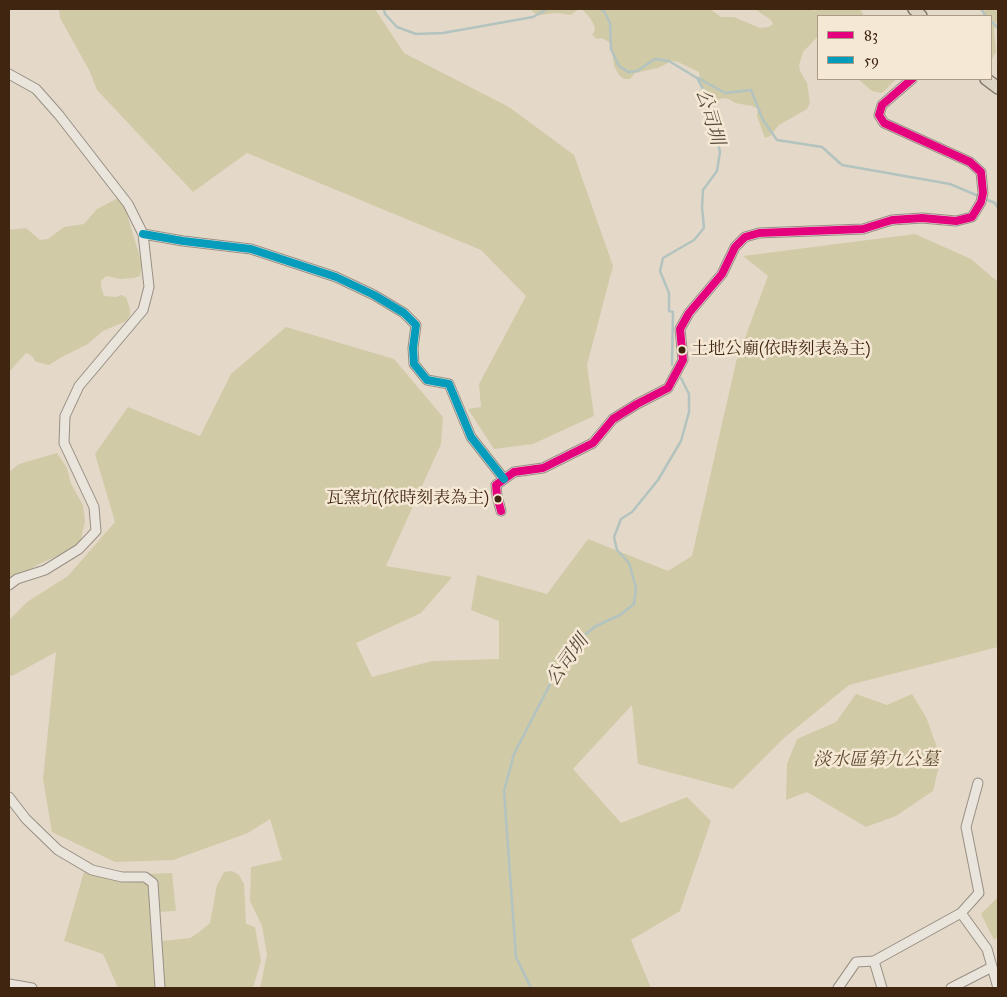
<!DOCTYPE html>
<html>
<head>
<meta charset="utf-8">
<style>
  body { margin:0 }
  #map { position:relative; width:1007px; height:997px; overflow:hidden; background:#e4d9c8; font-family:"IM FELL Great Primer",serif }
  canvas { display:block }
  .frame { position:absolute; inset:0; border:10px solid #402510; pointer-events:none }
  .legend { position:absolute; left:817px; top:15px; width:175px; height:65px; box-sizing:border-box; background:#f5e8d4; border:1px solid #ad9a86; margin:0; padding:6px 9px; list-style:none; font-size:15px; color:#402510 }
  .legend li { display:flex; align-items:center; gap:10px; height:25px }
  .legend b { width:25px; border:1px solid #ad9a86 }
</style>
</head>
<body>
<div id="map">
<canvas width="1007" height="997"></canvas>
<div class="frame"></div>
<ul class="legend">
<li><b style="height:6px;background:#e5007d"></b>83</li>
<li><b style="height:6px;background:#069cbb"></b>59</li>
</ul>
</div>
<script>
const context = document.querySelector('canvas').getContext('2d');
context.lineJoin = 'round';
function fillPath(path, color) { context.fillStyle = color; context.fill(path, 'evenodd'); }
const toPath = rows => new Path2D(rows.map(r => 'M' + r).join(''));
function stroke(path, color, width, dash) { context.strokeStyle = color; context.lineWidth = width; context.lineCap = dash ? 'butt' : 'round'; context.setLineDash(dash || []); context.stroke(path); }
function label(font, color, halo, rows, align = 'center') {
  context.font = font + ' "IM FELL Great Primer","Noto Serif TC",serif'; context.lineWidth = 5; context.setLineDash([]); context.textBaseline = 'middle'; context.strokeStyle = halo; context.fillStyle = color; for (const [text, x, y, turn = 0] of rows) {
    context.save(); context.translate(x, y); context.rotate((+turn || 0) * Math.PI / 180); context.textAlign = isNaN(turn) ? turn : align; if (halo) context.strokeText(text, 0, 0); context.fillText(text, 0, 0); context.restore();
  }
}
const green = toPath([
  [59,9,375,9,404,53,509,107,574,155,613,266,587,365,594,416,533,444,494,449,468,409,481,407,479,384,526,296,481,250,247,153,193,192,97,90,89,70,60,18],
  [532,9,581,9,576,11,571,15,558,13,538,15,533,12],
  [582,9,710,9,721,17,734,17,760,28,769,27,773,24,771,20,755,9,811,9,814,11,819,9,860,9,864,16,818,16,818,36,803,52,799,65,800,71,807,83,810,103,807,109,779,125,770,136,765,138,757,116,758,109,752,106,735,103,729,99,722,98,716,101,709,99,701,90,699,72,678,62,672,61,658,68,635,73,630,79,624,79,619,75,614,66,612,48,609,42,602,38,597,39,592,35,595,30,594,25,590,18],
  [986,9,998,9,998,17,994,30,996,52,991,61,991,16,982,16,983,13],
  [858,79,896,79,882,93,872,91],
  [120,197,127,206,128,218,142,264,140,276,134,278,120,279,106,276,101,281,101,286,104,296,116,297,121,295,126,297,130,309,130,315,126,321,103,331,88,344,60,358,49,365,36,362,32,356,26,353,9,372,9,230,26,228,40,240,48,239,64,227,84,224,97,209],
  [915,234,971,259,998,282,998,647,849,685,784,738,733,789,638,764,632,705,573,769,621,823,687,797,711,821,680,911,631,940,651,988,260,988,267,955,262,926,250,901,251,867,282,860,270,819,248,833,173,860,115,862,52,832,43,779,56,652,12,676,9,675,9,620,27,602,68,576,115,522,95,454,128,407,200,436,231,374,286,327,394,359,443,417,441,444,386,566,452,577,421,613,356,643,372,677,432,661,499,659,499,621,471,610,477,575,547,594,588,539,668,571,692,556,736,362,768,276,743,256],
  [57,453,67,468,71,484,83,505,85,521,81,539,78,544,62,554,39,564,18,577,9,588,9,472,19,464],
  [856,694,887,705,912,694,926,717,941,758,933,791,896,816,866,827,807,792,786,800,787,764,797,739,836,722],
  [232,871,239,875,244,884,246,924,255,927,261,961,253,988,162,988,162,941,190,938,198,933,210,923,217,885,224,872],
  [84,872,151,883,157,988,118,988,103,954,64,941],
  [172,873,176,911,157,912,148,874],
  [998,897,998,937,994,940,981,914]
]);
const stream = toPath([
  [384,9,385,14,397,27,416,34,443,33,533,17,547,9],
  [600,9,604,11,610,23,611,49,619,66,628,72,637,71,655,59,669,61,697,78,707,96,720,152,717,171,703,190,702,207,704,228,694,240,663,258,660,271,669,293,669,311,673,312,672,365],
  [981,9,986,16],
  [991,21,998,28],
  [698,78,725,93,751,90,763,120,777,140,822,147,842,165,950,184,995,203,998,208],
  [531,988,516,957,504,791,514,754,559,667,575,644,594,627,620,615,634,604,636,588,629,563,617,550,614,537,621,519,632,512,658,480,681,441,689,412,689,394,681,378]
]);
const minor = toPath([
  [9,74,36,89,59,115,128,204,143,234,149,287,143,310,79,386,65,416,64,443,94,507,96,531,79,549,45,570,17,579,9,585],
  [143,234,183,241,251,249,336,277,374,295,404,313,416,325,413,348,414,364,427,380,449,384,471,437,504,479],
  [501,511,497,496,496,485,514,472,543,468,593,443,613,419,637,404,668,388,683,360,680,329,689,313,722,274,735,247,745,237,759,233,863,229,892,220,922,218,956,221,972,217,981,202,983,193,981,172,970,162,884,123,879,115,882,105,912,79],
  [978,783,966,827,979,893,961,913,987,949,998,988],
  [9,797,26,819,58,850,92,870,122,877,145,877,153,883,160,988],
  [874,961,882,988],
  [9,984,32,988],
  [838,988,856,962,874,961,961,913],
  [951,988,992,967]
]);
const major = toPath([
  [914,9,921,16],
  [986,79,998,88]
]);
const bus1 = toPath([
  [501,511,497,496,496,485,514,472,543,468,593,443,613,419,637,404,668,388,683,360,680,329,689,313,722,274,735,247,745,237,759,233,863,229,892,220,922,218,956,221,972,217,981,202,983,193,981,172,970,162,884,123,879,115,882,105,912,79]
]);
const bus2 = toPath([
  [143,234,183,241,251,249,336,277,374,295,404,313,416,325,413,348,414,364,427,380,449,384,471,437,504,479]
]);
const markers = [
  [682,350,4.5,"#402510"],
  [498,499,4.5,"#402510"]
];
const busNames = [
  ["土地公廟(依時刻表為主)",691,350],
  ["瓦窯坑(依時刻表為主)",489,499,"right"]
];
const parkNames = [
  ["淡水區第九公墓",876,761]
];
const waterNames = [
  ["公司圳",709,117,74],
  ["公司圳",568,661,-54]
];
fillPath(green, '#d0caa7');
stroke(stream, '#b3c3bf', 2.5);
stroke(minor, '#998f83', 11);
stroke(major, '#81776c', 14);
stroke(minor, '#e9e4dc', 9);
stroke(major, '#ddd4c6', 11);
stroke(bus1, '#e5007d', 8);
stroke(bus2, '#069cbb', 8);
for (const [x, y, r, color] of markers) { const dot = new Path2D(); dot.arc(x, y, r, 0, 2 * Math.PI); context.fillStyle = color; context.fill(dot); stroke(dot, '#f5e8d4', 2); }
label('17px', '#402510', '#f5e8d4', busNames, 'left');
label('italic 18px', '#604b2f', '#f5e8d4', parkNames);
label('italic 19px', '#584a3b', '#f5e8d4', waterNames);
</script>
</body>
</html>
